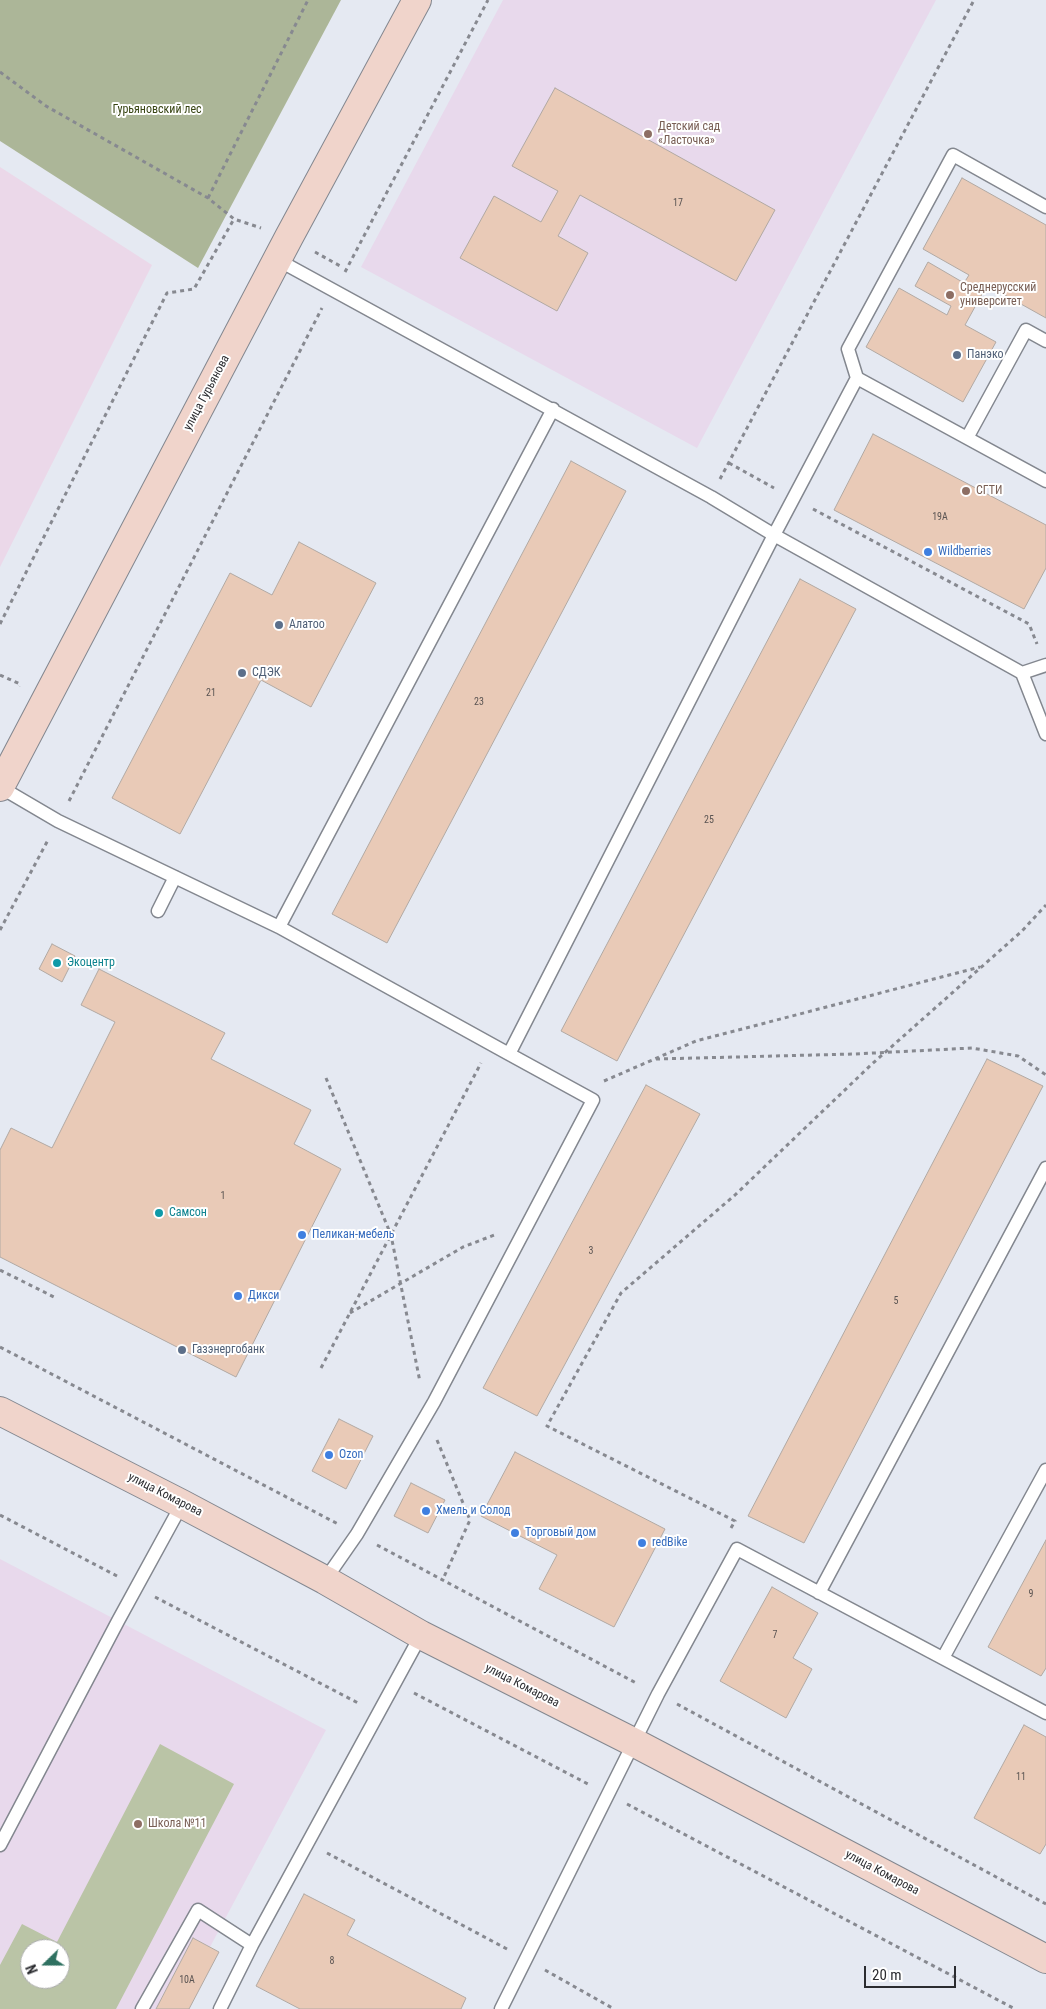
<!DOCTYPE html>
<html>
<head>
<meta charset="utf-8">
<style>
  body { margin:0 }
  #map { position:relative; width:1046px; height:2009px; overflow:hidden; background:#e5e9f2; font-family:"Roboto Condensed",sans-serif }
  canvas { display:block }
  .north { position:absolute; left:20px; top:1939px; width:50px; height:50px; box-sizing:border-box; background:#fff; border:1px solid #aaabac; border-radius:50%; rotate:248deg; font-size:14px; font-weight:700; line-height:20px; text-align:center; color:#2b2c30 }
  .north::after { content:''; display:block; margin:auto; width:18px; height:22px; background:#2f7161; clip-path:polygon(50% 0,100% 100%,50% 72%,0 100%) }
  .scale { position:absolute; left:864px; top:1966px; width:92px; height:22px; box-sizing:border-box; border:2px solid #2b2c30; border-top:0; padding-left:6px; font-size:15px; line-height:18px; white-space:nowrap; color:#2b2c30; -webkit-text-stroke:4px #fff; paint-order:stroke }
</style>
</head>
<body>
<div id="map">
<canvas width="1046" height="2009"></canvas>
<div class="north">N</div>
<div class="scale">20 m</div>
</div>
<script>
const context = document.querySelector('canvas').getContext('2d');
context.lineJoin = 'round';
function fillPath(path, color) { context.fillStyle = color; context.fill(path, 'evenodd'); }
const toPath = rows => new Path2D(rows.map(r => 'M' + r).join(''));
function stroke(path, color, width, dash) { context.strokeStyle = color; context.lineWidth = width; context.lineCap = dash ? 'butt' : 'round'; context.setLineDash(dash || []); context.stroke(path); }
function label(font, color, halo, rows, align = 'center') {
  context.font = font + ' "Roboto Condensed",sans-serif'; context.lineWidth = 4; context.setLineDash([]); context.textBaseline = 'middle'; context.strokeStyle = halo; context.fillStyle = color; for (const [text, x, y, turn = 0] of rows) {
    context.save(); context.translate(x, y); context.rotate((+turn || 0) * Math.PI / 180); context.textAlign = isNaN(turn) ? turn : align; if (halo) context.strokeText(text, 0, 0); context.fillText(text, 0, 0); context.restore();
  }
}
const industrial = toPath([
  [0,167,152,265,0,567]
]);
const education = toPath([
  [503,0,936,0,697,448,361,267],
  [0,1559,326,1730,210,1947,193,1938,156,2009,0,2009],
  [30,1949,60,1949,60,1979,30,1979]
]);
const green = toPath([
  [160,1744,234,1784,116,2009,0,2009,0,1965,22,1924,57,1942],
  [30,1949,60,1949,60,1979,30,1979]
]);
const forest = toPath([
  [0,0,341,0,198,268,0,141]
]);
const building = toPath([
  [555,88,775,210,736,281,580,195,558,236,588,253,557,311,460,258,494,196,541,222,558,191,512,166,555,88],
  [962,178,1046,225,1046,318,987,285,965,325,996,342,963,402,866,347,899,288,947,315,951,306,915,286,928,262,964,283,969,275,923,249,962,178],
  [873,434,1046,525,1046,568,1024,609,834,510,873,434],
  [571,461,626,491,387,943,332,914,571,461],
  [299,542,376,583,311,707,261,680,180,834,112,798,230,573,272,595,299,542],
  [800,579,856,609,617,1061,561,1031,800,579],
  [52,944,75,956,62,982,39,969,52,944],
  [99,969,225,1033,211,1059,311,1110,294,1144,341,1169,236,1377,0,1257,0,1150,11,1128,52,1148,115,1022,81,1005,99,969],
  [987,1059,1043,1086,804,1543,748,1516,987,1059],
  [646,1085,700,1114,537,1416,483,1388,646,1085],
  [339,1419,373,1436,346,1489,312,1471,339,1419],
  [515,1452,665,1529,614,1627,539,1589,557,1555,481,1516,515,1452],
  [411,1483,445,1500,428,1533,394,1516,411,1483],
  [1046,1540,1046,1668,1041,1676,988,1647,1046,1540],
  [772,1587,818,1613,793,1658,812,1669,786,1718,720,1681,772,1587],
  [1024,1725,1046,1737,1046,1844,1040,1854,974,1818,1024,1725],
  [304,1894,355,1920,347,1935,466,1998,461,2009,300,2009,256,1986,304,1894],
  [193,1938,219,1952,189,2009,156,2009,193,1938]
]);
const path = toPath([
  [0,72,46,106,208,198,234,219,261,228],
  [208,198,308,0],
  [315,252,342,267],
  [345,272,488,0],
  [729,463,774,488],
  [720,479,974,0],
  [813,509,1029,624,1037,644],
  [0,624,167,293,194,289,234,219],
  [0,675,20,684,19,686],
  [69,801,322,308],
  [0,930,48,840],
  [656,1059,854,1054,972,1048,1018,1056,1046,1075],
  [326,1078,391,1235,420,1382],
  [604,1081,696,1041,980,967],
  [0,1270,56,1298],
  [350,1313,463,1247,497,1234],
  [0,1347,338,1524],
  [321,1368,481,1063],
  [437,1440,470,1520,443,1579],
  [0,1515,117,1576],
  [731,1528,735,1521,547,1426,621,1293,735,1195,872,1064,1022,931,1046,905],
  [377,1545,638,1684],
  [155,1597,360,1704],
  [414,1693,588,1784],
  [677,1704,1046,1904],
  [627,1804,1015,2009],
  [327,1853,507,1949],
  [545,1970,614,2009]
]);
const lane = toPath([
  [278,260,711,497,774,535,1022,673,1046,734],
  [857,378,1046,481],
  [553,409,279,927,509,1054,774,535,857,378,848,349,953,155,1046,207],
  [967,438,1026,330,1046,341],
  [1022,673,1046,665],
  [0,787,58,821,279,927],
  [158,911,175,877],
  [325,1580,357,1534,434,1402,593,1100,509,1054],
  [819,1593,1046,1168],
  [943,1658,1046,1470],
  [0,1845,118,1621,182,1504],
  [142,2009,198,1910,252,1945],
  [220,2009,252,1945,421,1635],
  [501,2009,658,1694,737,1549,1046,1713]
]);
const secondary = toPath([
  [0,787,289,237,417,0],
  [0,1411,182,1504,325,1580,421,1635,635,1743,1046,1959]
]);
const markers = [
  [648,134,5,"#8d6e63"],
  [950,295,5,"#8d6e63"],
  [957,355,5,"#5c6f8a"],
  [966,491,5,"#8d6e63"],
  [928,552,5,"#3f7fe0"],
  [279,625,5,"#5c6f8a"],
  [242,673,5,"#5c6f8a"],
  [57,963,5,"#0f9aa8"],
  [159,1213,5,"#0f9aa8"],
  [302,1235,5,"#3f7fe0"],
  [238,1296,5,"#3f7fe0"],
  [182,1350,5,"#5c6f8a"],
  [329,1455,5,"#3f7fe0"],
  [426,1511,5,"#3f7fe0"],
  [515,1533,5,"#3f7fe0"],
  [642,1543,5,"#3f7fe0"],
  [138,1824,5,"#8d6e63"]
];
const numberNames = [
  ["17",678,203],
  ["19А",940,517],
  ["21",211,693],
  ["23",479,702],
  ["25",709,820],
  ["1",223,1196],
  ["3",591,1251],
  ["5",896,1301],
  ["9",1031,1594],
  ["7",775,1635],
  ["11",1021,1777],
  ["8",332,1961],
  ["10А",187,1980]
];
const parkNames = [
  ["Гурьяновский лес",157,110]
];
const educationNames = [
  ["Детский сад",658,127],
  ["«Ласточка»",658,141],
  ["Среднерусский",960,288],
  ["университет",960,302],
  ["СГТИ",976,491],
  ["Школа №11",148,1824]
];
const serviceNames = [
  ["Панэко",967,355],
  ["Алатоо",289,625],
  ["СДЭК",252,673],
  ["Газэнергобанк",192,1350]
];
const streetNames = [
  ["улица Гурьянова",207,393,-62],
  ["улица Комарова",165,1495,27],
  ["улица Комарова",522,1686,27],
  ["улица Комарова",882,1873,28]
];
const shopNames = [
  ["Wildberries",938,552],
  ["Пеликан-мебель",312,1235],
  ["Дикси",248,1296],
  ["Ozon",339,1455],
  ["Хмель и Солод",436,1511],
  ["Торговый дом",525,1533],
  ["redBike",652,1543]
];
const cultureNames = [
  ["Экоцентр",67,963],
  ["Самсон",169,1213]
];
fillPath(industrial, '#ebd8e9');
fillPath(education, '#e8d9ec');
fillPath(green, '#bac4a6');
fillPath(forest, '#acb698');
fillPath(building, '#e9cab7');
stroke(building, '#b1a9a3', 1);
stroke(lane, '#83878f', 15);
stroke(secondary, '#83878f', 30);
stroke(path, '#878990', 3, [4, 4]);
stroke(lane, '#fff', 12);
stroke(secondary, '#f0d4cb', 28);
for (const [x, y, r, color] of markers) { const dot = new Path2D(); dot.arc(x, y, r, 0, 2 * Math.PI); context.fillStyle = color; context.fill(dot); stroke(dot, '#fff', 2); }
label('10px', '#5a5452', null, numberNames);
label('12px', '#374412', '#fff', parkNames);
label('12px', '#785e54', '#fff', educationNames, 'left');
label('12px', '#4e5e75', '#fff', serviceNames, 'left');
label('12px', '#2b2c30', '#fff', streetNames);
label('12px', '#366cbe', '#fff', shopNames, 'left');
label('12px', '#0d838f', '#fff', cultureNames, 'left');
</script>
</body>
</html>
